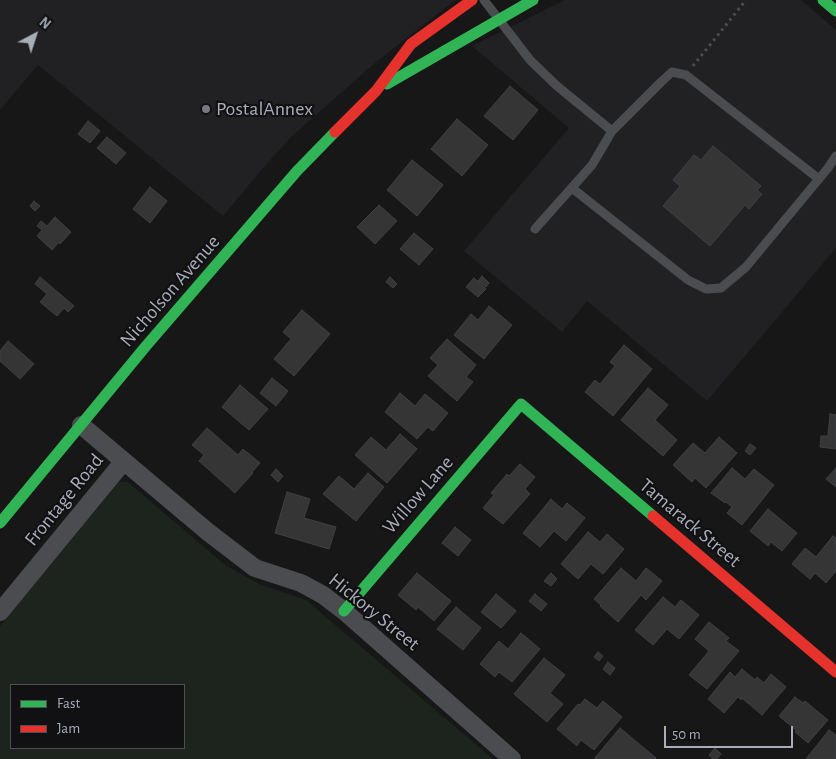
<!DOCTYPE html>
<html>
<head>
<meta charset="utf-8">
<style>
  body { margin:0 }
  #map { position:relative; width:836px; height:759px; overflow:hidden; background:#171717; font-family:"Alegreya Sans",sans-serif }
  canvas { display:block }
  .legend { position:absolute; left:10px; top:684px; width:175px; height:65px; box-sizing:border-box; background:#111113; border:1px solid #4d4f55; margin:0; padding:6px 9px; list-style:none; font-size:15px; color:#a8adb8 }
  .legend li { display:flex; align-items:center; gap:10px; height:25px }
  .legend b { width:25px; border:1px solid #4d4f55 }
  .north { position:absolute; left:10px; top:10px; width:50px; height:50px; -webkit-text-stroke:4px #111113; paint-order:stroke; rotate:40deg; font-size:14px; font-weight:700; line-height:20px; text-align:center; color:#a8adb8 }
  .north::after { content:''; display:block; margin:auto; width:18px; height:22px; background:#a8adb8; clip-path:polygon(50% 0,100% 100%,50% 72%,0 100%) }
  .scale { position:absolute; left:664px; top:726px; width:129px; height:22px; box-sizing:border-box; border:2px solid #a8adb8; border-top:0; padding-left:6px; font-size:15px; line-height:18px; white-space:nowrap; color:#a8adb8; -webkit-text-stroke:4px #111113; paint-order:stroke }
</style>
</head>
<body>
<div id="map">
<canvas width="836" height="759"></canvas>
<ul class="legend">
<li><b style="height:6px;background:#30b455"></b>Fast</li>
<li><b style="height:6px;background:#e5322d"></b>Jam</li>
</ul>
<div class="north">N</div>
<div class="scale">50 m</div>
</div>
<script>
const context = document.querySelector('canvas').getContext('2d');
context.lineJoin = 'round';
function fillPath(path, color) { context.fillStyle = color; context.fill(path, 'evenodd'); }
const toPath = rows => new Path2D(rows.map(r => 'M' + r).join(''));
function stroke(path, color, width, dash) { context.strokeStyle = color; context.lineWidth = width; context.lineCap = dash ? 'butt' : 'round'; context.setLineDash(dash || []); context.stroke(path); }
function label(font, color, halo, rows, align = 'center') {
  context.font = font + ' "Alegreya Sans",sans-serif'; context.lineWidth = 4.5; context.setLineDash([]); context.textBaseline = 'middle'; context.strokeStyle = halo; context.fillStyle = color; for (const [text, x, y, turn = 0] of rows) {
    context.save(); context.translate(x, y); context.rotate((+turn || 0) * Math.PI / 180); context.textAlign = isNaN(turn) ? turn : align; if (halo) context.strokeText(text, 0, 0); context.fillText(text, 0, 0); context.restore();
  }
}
const built = toPath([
  [0,0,455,0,375,63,292,136,263,168,223,216,38,65,0,110],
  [565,0,801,0,836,30,836,248,707,401,587,301,562,332,464,251,569,128,472,46]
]);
const green = toPath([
  [119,482,128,482,225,565,259,584,306,600,493,759,0,759,0,626],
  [184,685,184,748,11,748,11,685]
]);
const building = toPath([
  [510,86,538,110,513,140,484,116,510,86],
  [457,119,488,145,462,176,431,149,457,119],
  [88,121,100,131,90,143,78,134,88,121],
  [107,137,126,153,116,164,97,148,107,137],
  [713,146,761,186,757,190,762,194,749,209,745,205,710,246,663,206,680,186,673,180,694,155,701,160,713,146],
  [412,160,443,185,417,216,387,190,412,160],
  [150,187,167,201,150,223,133,209,150,187],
  [34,201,40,206,35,211,30,206,34,201],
  [379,205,397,221,375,244,357,227,379,205],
  [55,217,71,232,60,244,59,242,52,250,37,236,42,230,37,226,41,221,47,226,55,217],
  [414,233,433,249,419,265,400,249,414,233],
  [482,276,489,283,486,287,478,281,482,276],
  [40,277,74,306,68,312,64,308,57,316,40,302,47,294,35,284,40,277],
  [390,277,397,284,393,288,386,282,390,277],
  [474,278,486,289,478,297,466,287,474,278],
  [489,306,512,325,484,359,454,335,471,314,478,320,489,306],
  [302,310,330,334,294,376,274,359,291,339,283,332,302,310],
  [447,339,476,365,466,377,473,382,457,401,428,376,438,365,430,358,447,339],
  [8,341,34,364,20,379,0,361,0,351,8,341],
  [624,345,652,369,613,416,585,392,595,380,600,384,615,366,610,362,624,345],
  [272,378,288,391,276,406,260,393,272,378],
  [240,385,268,409,249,430,222,407,240,385],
  [648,388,668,405,655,420,677,440,663,456,621,420,648,388],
  [400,393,415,406,425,394,448,413,433,431,428,427,417,439,385,412,400,393],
  [830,414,836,415,836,449,820,447,821,436,828,436,830,414],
  [207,428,238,455,243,449,260,463,252,472,253,473,235,493,199,461,204,455,192,445,207,428],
  [400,434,417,449,387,483,355,455,371,437,386,450,400,434],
  [719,437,737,453,706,488,695,478,692,482,673,465,693,443,705,453,719,437],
  [750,444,756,448,750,455,745,451,750,444],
  [520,464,535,477,525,489,530,494,503,524,483,508,494,495,491,493,507,474,509,476,520,464],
  [732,468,745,479,754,469,774,485,742,525,727,513,732,507,726,502,725,503,711,493,732,468],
  [836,468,836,487,826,479,836,468],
  [276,469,283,476,278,482,271,475,276,469],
  [368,473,384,487,356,521,323,494,339,476,354,489,368,473],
  [287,492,310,499,304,518,336,527,329,549,275,533,287,492],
  [551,499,562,509,567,503,585,518,566,541,554,531,540,547,523,533,551,499],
  [768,509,797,533,782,551,771,542,768,546,750,531,768,509],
  [455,527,471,540,458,556,442,543,455,527],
  [588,532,600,542,607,534,624,549,603,574,591,564,578,579,561,564,588,532],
  [833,536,836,538,836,571,826,583,815,573,810,579,792,564,805,548,816,557,833,536],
  [621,568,636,581,646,568,662,581,646,600,641,595,618,622,600,606,601,605,594,599,621,568],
  [417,573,451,601,434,621,418,607,416,610,398,595,417,573],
  [551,573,557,579,551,586,544,581,551,573],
  [496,594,516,611,501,628,481,612,496,594],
  [535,594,547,604,541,611,529,601,535,594],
  [663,597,675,607,681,600,699,615,679,639,667,629,653,645,635,630,663,597],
  [456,607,481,628,463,650,437,629,456,607],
  [709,622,729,638,726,641,739,651,707,689,689,675,709,651,695,639,709,622],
  [521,633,540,649,512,682,499,672,495,677,480,664,499,641,508,649,521,633],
  [598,652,603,656,599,661,594,657,598,652],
  [544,658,565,675,550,693,563,704,547,722,514,694,544,658],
  [608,662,615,668,610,675,603,669,608,662],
  [742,669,755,680,757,677,764,683,771,674,786,687,762,715,742,698,741,700,738,697,724,713,708,699,730,672,735,677,742,669],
  [795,697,803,703,805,701,828,720,808,743,795,732,797,731,779,716,795,697],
  [585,699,597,708,603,701,622,717,594,750,581,740,577,746,557,729,578,704,580,705,585,699],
  [620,728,656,758,655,759,594,759,620,728],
  [829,730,836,735,836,759,806,759,829,730],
  [715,748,721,754,717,759,713,759,709,755,715,748]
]);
const path = toPath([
  [693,66,746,0]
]);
const lane = toPath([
  [484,0,530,60,557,86,612,131,592,165,535,229],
  [612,131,661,82,672,72,686,75,819,179],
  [572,188,688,280,706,289,721,288,746,267,828,168,836,156]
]);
const street = toPath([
  [81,425,208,532,255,568,301,583,323,595,344,611,512,759],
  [0,612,124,461]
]);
const fast = toPath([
  [823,0,836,11],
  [387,84,533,0],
  [0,523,146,346,297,171,335,132],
  [344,611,521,404,653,516]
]);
const jam = toPath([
  [335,132,376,91,411,44,472,0],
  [653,516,836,672]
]);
const markers = [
  [206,109,5,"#757880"]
];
const poiNames = [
  ["PostalAnnex",216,109]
];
const streetNames = [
  ["Nicholson Avenue",170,291,-49],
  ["Willow Lane",418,495,-49],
  ["Frontage Road",64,500,-51],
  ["Tamarack Street",690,523,40],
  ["Hickory Street",374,612,39]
];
fillPath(built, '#212123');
fillPath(green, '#1d241e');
fillPath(building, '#353536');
stroke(building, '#3f4043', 1);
stroke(path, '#4d4e52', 3, [2.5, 4]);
stroke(lane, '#4b4c50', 9);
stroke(street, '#4b4c50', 18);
stroke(fast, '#30b455', 11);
stroke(jam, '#e5322d', 11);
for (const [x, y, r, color] of markers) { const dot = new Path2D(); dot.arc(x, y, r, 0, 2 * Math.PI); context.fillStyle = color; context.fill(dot); stroke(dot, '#111113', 2); }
label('20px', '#a8adb8', '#111113', poiNames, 'left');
label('20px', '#a8adb8', '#111113', streetNames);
</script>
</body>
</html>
